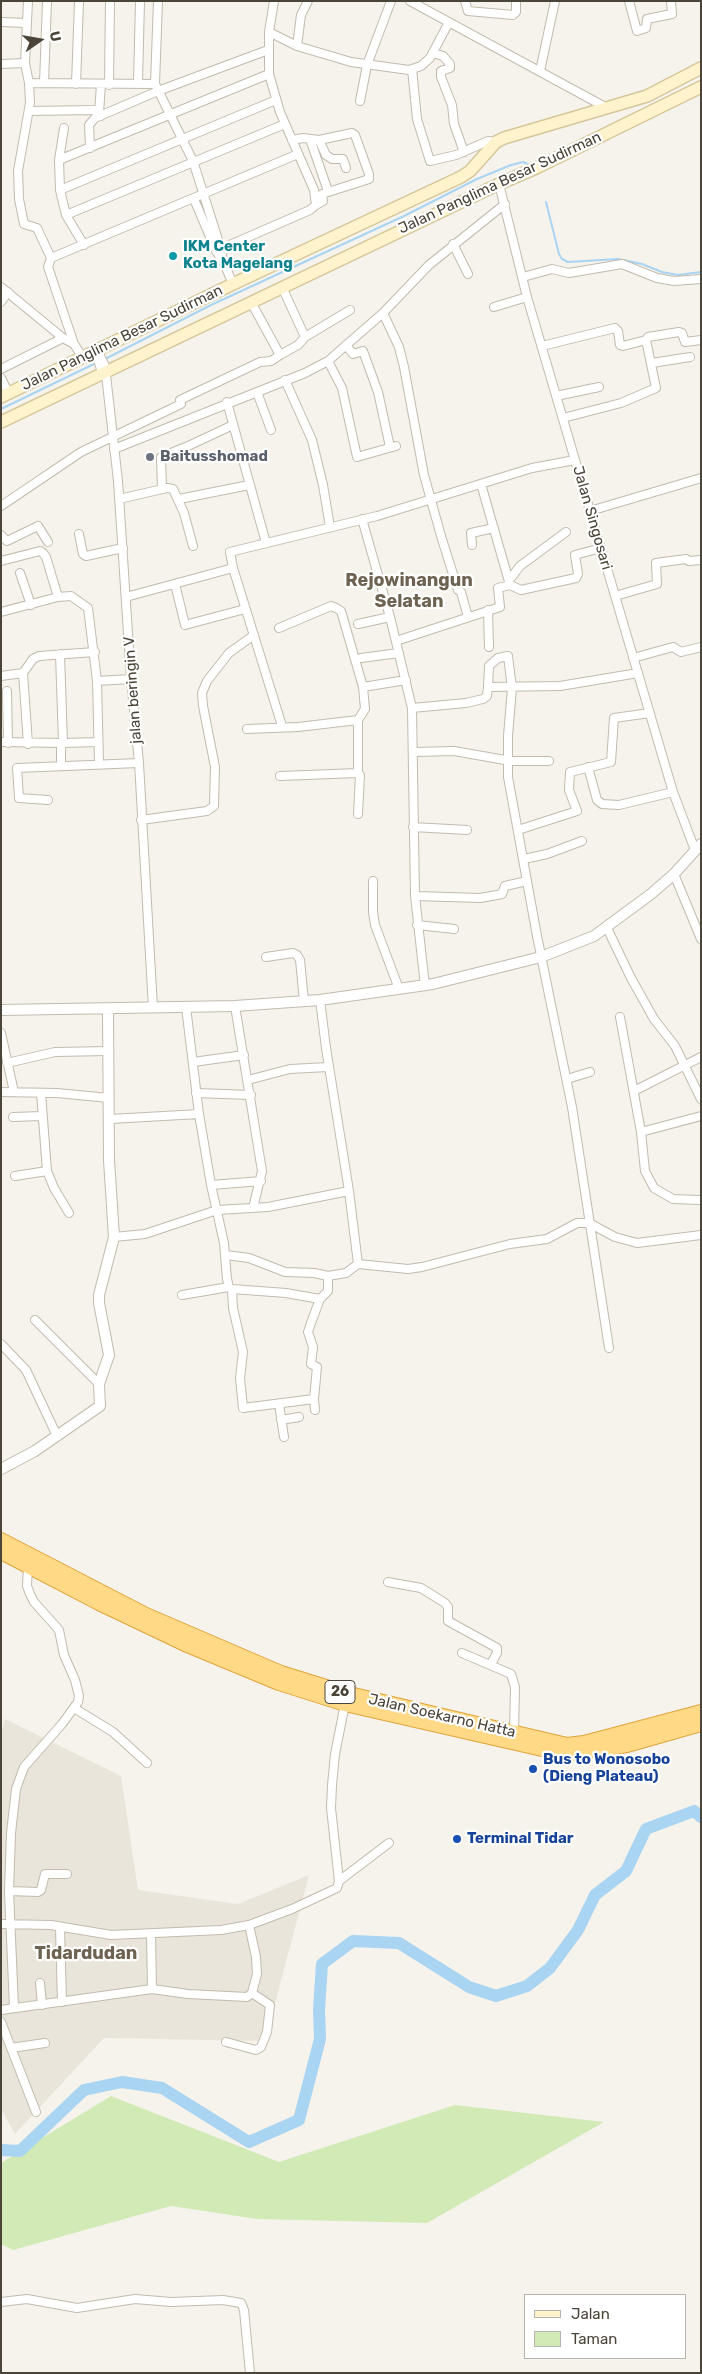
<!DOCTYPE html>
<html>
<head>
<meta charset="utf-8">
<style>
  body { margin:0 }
  #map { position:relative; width:702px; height:2374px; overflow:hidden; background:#f6f3ec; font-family:Rubik,sans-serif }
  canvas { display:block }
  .frame { position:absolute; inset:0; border:2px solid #4b4439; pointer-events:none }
  .legend { position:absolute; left:524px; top:2294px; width:162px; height:65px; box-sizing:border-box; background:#fff; border:1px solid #b7b4b0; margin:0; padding:6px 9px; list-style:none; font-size:15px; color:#4b4439 }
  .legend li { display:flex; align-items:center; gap:10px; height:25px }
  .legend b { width:25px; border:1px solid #b7b4b0 }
  .north { position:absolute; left:15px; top:15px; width:50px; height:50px; -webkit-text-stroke:4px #fff; paint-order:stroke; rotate:77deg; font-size:14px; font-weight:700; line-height:20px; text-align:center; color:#4b4439 }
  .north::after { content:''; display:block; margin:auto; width:18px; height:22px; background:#4b4439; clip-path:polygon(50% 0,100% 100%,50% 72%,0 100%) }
</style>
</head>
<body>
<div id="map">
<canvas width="702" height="2374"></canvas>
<div class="frame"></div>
<ul class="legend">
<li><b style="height:6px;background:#fff3cd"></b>Jalan</li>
<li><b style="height:14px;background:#d2eab5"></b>Taman</li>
</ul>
<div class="north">U</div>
</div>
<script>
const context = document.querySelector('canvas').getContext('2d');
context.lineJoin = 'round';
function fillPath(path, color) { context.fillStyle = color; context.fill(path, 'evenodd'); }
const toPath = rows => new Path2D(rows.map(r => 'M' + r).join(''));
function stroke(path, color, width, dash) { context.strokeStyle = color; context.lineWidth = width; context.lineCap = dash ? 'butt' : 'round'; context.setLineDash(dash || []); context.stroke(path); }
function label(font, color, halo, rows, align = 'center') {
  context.font = font + ' Rubik,sans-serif'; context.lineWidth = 4.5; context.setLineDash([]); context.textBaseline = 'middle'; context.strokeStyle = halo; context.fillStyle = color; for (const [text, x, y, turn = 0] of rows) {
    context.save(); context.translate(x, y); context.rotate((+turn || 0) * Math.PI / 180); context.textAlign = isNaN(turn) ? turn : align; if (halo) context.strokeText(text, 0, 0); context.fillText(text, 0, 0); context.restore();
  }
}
const residential = toPath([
  [5,1719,121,1776,138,1890,238,1904,309,1875,265,2041,104,2038,15,2134,1,2109,1,1734]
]);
const green = toPath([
  [111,2096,279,2162,455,2105,604,2122,427,2223,257,2219,171,2206,13,2250,1,2244,1,2163]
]);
const stream = toPath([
  [546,202,559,254,562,259,568,262,618,259,642,264,662,272,678,275,701,272],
  [105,359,211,305,404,216,477,179,511,165,523,162,530,165],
  [1,409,96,363]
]);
const river = toPath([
  [1,2150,20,2151,84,2090,122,2082,162,2088,249,2142,299,2120,320,2039,319,2009,322,1964,353,1941,399,1943,469,1987,496,1996,527,1986,550,1968,578,1930,595,1895,626,1871,646,1829,694,1811,701,1817]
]);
const minor = toPath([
  [28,1,25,63,29,83,30,103,18,171,19,199,24,224,37,228,51,258],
  [158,1,155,84,193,161,221,249,223,261],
  [410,1,607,108],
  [465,1,468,11,513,15,516,12,516,1],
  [629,1,637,31,646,28,647,19,672,14,671,1],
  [1,22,27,23],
  [269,32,297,46,351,62,409,70,421,66,430,58,449,22],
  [297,46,301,15,308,1],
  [433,53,443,56,450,64,450,68,441,71,441,77,452,105,454,124,464,152],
  [1,64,25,63],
  [412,69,417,119,430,161,456,155,488,141,496,142],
  [540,71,555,1],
  [29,83,155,84],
  [44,83,47,1],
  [138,83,140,1],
  [76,84,79,1],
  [109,85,110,1],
  [360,101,367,65,391,1],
  [29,111,95,110,101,116],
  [99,113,101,84],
  [64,128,59,160,60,190,66,215,84,245],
  [310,139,328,191],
  [292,140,303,138,319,140,352,133,355,135,369,174,369,179,322,194,323,201,316,205],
  [319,140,326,155,332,159,343,159,346,168],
  [90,148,89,125,95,118,158,91,268,50],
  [59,160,269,74],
  [499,184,527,297,590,511,673,792,695,850],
  [60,190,276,100],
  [194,199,216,251,223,261,233,284],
  [66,215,285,124],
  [453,244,468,274],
  [216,251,310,210,316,205,314,190,280,112,269,74,269,32,274,1],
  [523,277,552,269,569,273,622,264,657,278,674,281,701,279],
  [1,287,63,338,74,344],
  [282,287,305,337],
  [1,302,8,292],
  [251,302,280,355,298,345,305,337,350,310],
  [494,307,527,297],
  [383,313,399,347,404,367,424,475,441,536,458,590,461,592,468,617],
  [346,345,353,354,363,351,378,392,390,447],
  [542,346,615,328,618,331,620,345,623,346,646,340,648,337,679,332,682,333,685,342,701,340],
  [83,358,74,344,48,267,51,258,298,154],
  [328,361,342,388,357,457,396,446],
  [652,363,690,357],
  [1,369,63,338],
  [105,372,101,369,95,351,99,354,105,366,118,481,131,679,139,763,153,1008],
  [1,378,9,394],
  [285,380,312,440,323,485,330,527],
  [257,392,271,430],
  [556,396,599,387],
  [227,402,266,543],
  [563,418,621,403,656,388,646,340],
  [114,449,305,373,328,361,383,313,429,265,505,204],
  [481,484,510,585],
  [162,489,161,457,186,447,233,425],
  [119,499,167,488,173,489,184,513,193,546],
  [179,499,249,485],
  [1,506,81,452,181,404,180,400,260,362,271,361,280,355],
  [590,511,701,478],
  [362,519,390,617,412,708,415,896,425,986],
  [79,534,83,554,86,556,123,548],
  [1,535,7,541,38,526,48,542],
  [472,545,471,533,494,528],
  [1,561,40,551,43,553,46,557,58,597,71,596,88,608,97,681],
  [20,573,31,605],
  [510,579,520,566,566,532],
  [175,584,185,625,245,609],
  [615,596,657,584,656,563,686,559,689,561,701,560],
  [126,597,233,568],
  [488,610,489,647],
  [1,612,58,597],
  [358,624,390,617],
  [279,628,331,606,336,608,341,611,363,687],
  [396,641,500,607,498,588,510,585,521,590,576,578,578,574,575,555,601,548],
  [361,658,399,653],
  [633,658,673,647,681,652,701,647],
  [23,673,28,744],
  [1,676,23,673,33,659,39,656,95,652],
  [488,687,489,666,498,658,508,656,512,688,508,736,508,777,537,936,572,1107,609,1348],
  [7,691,8,743],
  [412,708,466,703,483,699,487,696,488,687,560,686,638,673],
  [282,726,233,568,230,552,377,516,532,468,575,460],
  [247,729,298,727,358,720],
  [1,742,63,743,60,654],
  [61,743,61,765],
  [63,743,97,742],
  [413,752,454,751,511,761,549,761],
  [99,764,97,681,131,679],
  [588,767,597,800,602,804,619,805,673,792],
  [280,776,358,773],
  [48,800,19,798,17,768,139,763],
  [358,814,360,775,358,773,358,720,365,709,363,687,406,680],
  [141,820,207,811,214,806,215,767,203,706,202,693,207,681,229,653,254,635],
  [413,827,467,830],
  [518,830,577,811,569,790,570,772,611,762,614,718,650,713],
  [524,859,547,854,582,841],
  [674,874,701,939],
  [373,881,373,912,375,925,399,989],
  [415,896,480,898,497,895,502,894,505,886,527,881],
  [417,925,454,929],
  [607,928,631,978,654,1019,675,1046,701,1099],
  [266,957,293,953,297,955,300,960,304,1001],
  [235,1006,262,1171,253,1208],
  [186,1007,199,1114],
  [620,1017,641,1132,701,1116],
  [1,1033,14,1092],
  [193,1062,244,1055],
  [7,1063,55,1052,108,1051],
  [567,1079,590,1072],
  [248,1080,290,1069,328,1067],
  [634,1091,701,1057],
  [1,1092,57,1093,109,1098],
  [41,1093,47,1171,54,1188,69,1213],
  [196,1093,251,1095],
  [13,1117,42,1116],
  [110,1119,199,1114,211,1185,224,1243,227,1279,229,1287,232,1289,233,1308,243,1352,240,1378,243,1408,314,1399,317,1367,311,1364,313,1347,308,1332,311,1323,320,1299,328,1291,328,1276,346,1273,358,1264],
  [641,1132,645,1171,654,1188,673,1199,701,1200],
  [15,1176,47,1171],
  [211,1185,261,1181],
  [349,1191,358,1264,408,1269,422,1267,510,1244,547,1239,577,1223,589,1223,615,1237,637,1243,701,1235],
  [114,1237,145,1234,217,1210,268,1207,349,1191,326,1048,320,1000],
  [226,1255,249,1258,285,1272,314,1273,328,1276],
  [232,1289,286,1293,320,1299],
  [182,1295,229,1287],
  [35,1320,99,1384],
  [1,1344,26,1370,57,1436],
  [314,1399,315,1410],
  [279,1404,284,1437],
  [281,1420,299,1417],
  [388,1582,421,1588,445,1603,448,1607,448,1621,497,1648,497,1653,491,1664],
  [462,1653,511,1674,515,1687,514,1732],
  [74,1708,113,1732,147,1763],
  [339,1881,389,1843],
  [9,1891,38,1892,41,1890,45,1874,67,1874],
  [1,1924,51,1925,111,1935,221,1930,249,1925,292,1909,337,1888,339,1881,331,1808,332,1785,335,1754,345,1704],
  [60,1927,62,2002],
  [151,1934,152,1989],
  [40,1983,42,2005],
  [14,2008,9,1891,11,1833,16,1789,24,1767,62,1724,78,1702,79,1696,75,1680,64,1655,59,1630,34,1602,30,1594,27,1586,28,1566],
  [1,2010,152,1989,188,1994,247,1997,252,1993,257,1974,256,1957,249,1925],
  [1,2022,36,2112],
  [226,2042,256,2050,261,2047,267,2032,270,2005,252,1993],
  [11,2048,45,2043],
  [1,2302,27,2299,77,2308,135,2299,171,2302,223,2300,241,2303,244,2310,250,2373]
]);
const tertiary = toPath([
  [1,1010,235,1006,320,1000,433,984,541,957,594,936,651,894,674,874,701,844],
  [1,1469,35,1451,100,1406,99,1384,109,1355,99,1303,99,1295,114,1237,109,1160,108,1009]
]);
const secondary = toPath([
  [1,397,233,284,461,177,470,171,496,142,504,138,647,96,701,68],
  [1,422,499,184,536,168,701,87]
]);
const trunk = toPath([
  [1,1540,146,1615,281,1673,345,1693,567,1745,584,1743,701,1712],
  [1,1552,99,1603,185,1644,279,1683,345,1704,564,1754,627,1745,701,1724]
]);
const markers = [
  [173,256,5,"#0f9aa8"],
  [150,457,5,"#6b7280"],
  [533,1769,5,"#1a4fb4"],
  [457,1839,5,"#1a4fb4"]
];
const shields = [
  [340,1692,30]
];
const shieldNames = [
  ["26",340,1692]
];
const streetNames = [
  ["Jalan Panglima Besar Sudirman",500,183,-25],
  ["Jalan Panglima Besar Sudirman",122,338,-26],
  ["Jalan Singosari",592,518,74],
  ["jalan beringin V",133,690,-94],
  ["Jalan Soekarno Hatta",442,1716,13]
];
const cultureNames = [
  ["IKM Center",183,247],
  ["Kota Magelang",183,264]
];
const worshipNames = [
  ["Baitusshomad",160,457]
];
const transitNames = [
  ["Bus to Wonosobo",543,1760],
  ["(Dieng Plateau)",543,1777],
  ["Terminal Tidar",467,1839]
];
const quarterNames = [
  ["Rejowinangun",409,581],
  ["Selatan",409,602],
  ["Tidardudan",86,1954]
];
fillPath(residential, '#eae5da');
fillPath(green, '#d2eab5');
stroke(stream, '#a9d4f2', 2);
stroke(river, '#a9d4f2', 12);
stroke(minor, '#c2bbae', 10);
stroke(tertiary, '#c2bbae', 12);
stroke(secondary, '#d6c79b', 14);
stroke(trunk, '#e0a43c', 16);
stroke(minor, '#fff', 8);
stroke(tertiary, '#fff', 10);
stroke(secondary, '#fff3cd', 11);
stroke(trunk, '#ffd985', 14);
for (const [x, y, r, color] of markers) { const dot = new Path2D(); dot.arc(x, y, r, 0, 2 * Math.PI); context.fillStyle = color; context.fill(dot); stroke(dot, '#fff', 2); }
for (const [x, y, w] of shields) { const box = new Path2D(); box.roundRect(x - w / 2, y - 11.5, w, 23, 4); context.fillStyle = '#fff'; context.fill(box); stroke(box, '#4b4439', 1); }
label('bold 14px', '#4b4439', null, shieldNames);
label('15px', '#4b4439', '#fff', streetNames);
label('bold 15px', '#0d838f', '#fff', cultureNames, 'left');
label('bold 15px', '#5b616d', '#fff', worshipNames, 'left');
label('bold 15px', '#164399', '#fff', transitNames, 'left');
label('bold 18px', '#6e6250', '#fff', quarterNames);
</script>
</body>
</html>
